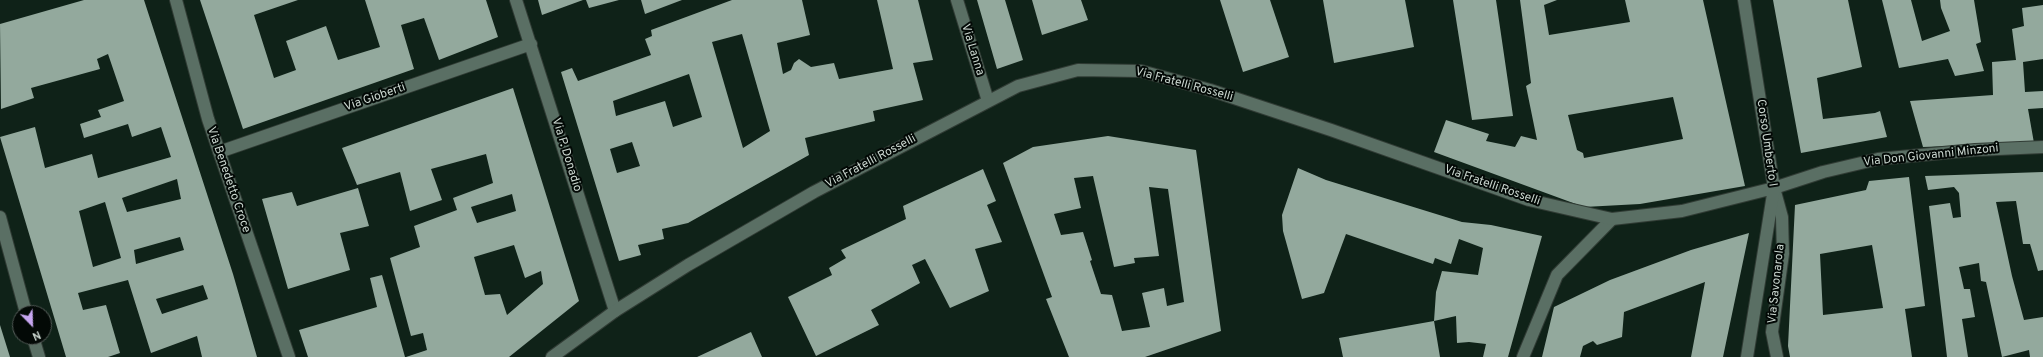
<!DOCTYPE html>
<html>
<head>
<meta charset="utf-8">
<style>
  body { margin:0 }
  #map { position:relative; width:2043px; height:357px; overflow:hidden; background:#0f2218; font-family:Overpass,sans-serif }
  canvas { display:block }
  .north { position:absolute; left:12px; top:305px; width:40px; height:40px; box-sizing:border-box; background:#030906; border:1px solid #535b57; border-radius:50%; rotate:157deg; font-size:11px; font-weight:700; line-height:16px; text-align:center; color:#cbd7d0 }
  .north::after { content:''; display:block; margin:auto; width:14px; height:18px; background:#c6a6f0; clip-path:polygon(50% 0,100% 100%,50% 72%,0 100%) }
</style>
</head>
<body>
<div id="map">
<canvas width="2043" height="357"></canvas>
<div class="north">N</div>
</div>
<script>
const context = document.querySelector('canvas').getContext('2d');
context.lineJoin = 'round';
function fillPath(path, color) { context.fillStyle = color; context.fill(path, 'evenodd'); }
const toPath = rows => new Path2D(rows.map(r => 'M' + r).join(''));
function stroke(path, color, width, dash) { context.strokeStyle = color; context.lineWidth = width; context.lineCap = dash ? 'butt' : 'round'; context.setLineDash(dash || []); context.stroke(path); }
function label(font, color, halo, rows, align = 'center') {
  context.font = font + ' Overpass,sans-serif'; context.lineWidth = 4; context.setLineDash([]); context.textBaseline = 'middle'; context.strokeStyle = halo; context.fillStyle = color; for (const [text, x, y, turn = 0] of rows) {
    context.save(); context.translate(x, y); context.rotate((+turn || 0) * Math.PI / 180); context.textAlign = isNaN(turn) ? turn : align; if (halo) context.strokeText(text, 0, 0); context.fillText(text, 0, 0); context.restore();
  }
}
const building = toPath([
  [84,0,144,0,233,274,257,357,202,357,197,336,151,353,128,280,78,293,83,310,106,305,120,353,108,357,66,357,0,137,35,127,45,168,92,154,98,178,171,157,161,127,132,137,128,124,84,138,80,124,101,117,98,110,124,101,108,54,97,59,100,69,31,88,34,98,1,109,0,24],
  [177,179,181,199,127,212,122,198],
  [105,202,121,258,93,267,79,211],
  [180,237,184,250,136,264,134,250],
  [203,285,208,299,162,314,156,299],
  [200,0,298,0,254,15,274,78,296,70,286,41,326,26,338,60,380,47,365,0,486,0,498,37,439,60,424,18,401,25,414,69,243,129],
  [538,0,583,0,542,15],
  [586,0,619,0,589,8],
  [641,0,682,0,645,14],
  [732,0,802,0,810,35,777,43,783,74,791,70,794,63,799,59,811,67,834,63,839,79,893,69,877,0,918,0,933,60,913,63,923,100,873,111,875,121,805,138,809,155,688,223,662,229,664,239,638,245,641,255,619,261,561,72,572,68,578,81,651,55,645,39,652,36,651,30],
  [742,34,770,131,743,148,712,42],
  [689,74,702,117,673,127,665,101,616,116,613,101],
  [632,142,640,166,617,173,610,149],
  [977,0,1005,0,1023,60,997,69],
  [1032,0,1081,0,1088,20,1042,35],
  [1220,0,1270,0,1289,57,1243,72],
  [1323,0,1405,0,1414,47,1334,63],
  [1453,0,1496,0,1513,116,1472,120],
  [1520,0,1557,0,1544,5,1549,35,1630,22,1625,0,1703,0,1745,186,1640,204,1584,207,1434,152,1446,120,1489,134,1486,141,1515,147,1521,136,1537,140,1526,86,1531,83],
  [1673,97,1683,139,1584,158,1583,153,1577,150,1568,115],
  [1773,0,1848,0,1862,67,1817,78,1823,119,1875,113,1880,111,1887,137,1801,153],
  [1882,0,1911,0,1922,41,1950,31,1941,8,1940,0,1974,0,1981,42,1976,44,1984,71,1955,76,1948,59,1899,68],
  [2043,5,2043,59,2023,62,2025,92,2043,91,2043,108,2028,109,2034,143,1923,147,1910,101,1993,95,1992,62,2016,60,2012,29,2024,26,2022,8],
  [513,88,579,301,509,357,406,357,427,350,423,333,411,336,390,258,420,247,414,226,457,210,453,198,493,183,486,154,431,169,442,200,410,211,400,172,357,185,342,148],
  [512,194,516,211,477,223,471,207],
  [514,245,525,278,541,271,543,284,507,315,500,294,485,295,474,257],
  [1108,136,1196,150,1221,331,1145,357,1069,357,1046,299,1052,297,1003,163,1033,147],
  [1093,176,1114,267,1135,263,1134,258,1159,256,1149,187,1168,189,1184,302,1167,306,1164,288,1142,293,1150,327,1122,331,1112,295,1101,294,1090,261,1092,260,1083,232,1061,235,1054,214,1081,208,1074,178],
  [1298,168,1326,180,1462,222,1491,225,1542,236,1508,357,1483,357,1486,344,1469,342,1457,343,1456,316,1434,321,1436,292,1442,271,1478,275,1483,248,1459,239,1451,264,1435,258,1433,264,1346,234,1324,293,1302,299,1283,231,1282,215],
  [983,169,996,201,987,205,1002,242,975,249,989,291,950,308,925,259,912,265,920,283,871,310,879,325,816,356,788,297,832,275,829,268,846,258,841,250,906,219,903,206],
  [2043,172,2043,270,2038,271,2030,244,2023,244,2016,201,1996,202,2012,276,2024,320,2043,317,2043,357,2030,357,2029,350,2002,357,1986,282,1981,281,1979,263,1959,267,1964,289,1970,289,1975,317,1962,319,1968,357,1947,357,1929,206,1950,203,1953,218,1961,217,1959,193,1954,187,1928,190,1925,176],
  [1909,177,1925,306,1905,309,1912,357,1790,357,1788,346,1795,205,1866,190,1869,181],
  [1872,245,1883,308,1823,315,1820,254],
  [358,188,369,226,340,233,350,270,288,289,262,199,292,192,297,206],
  [1749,233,1723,357,1691,357,1705,282,1624,312,1622,337,1597,345,1593,341,1583,346,1580,357,1542,357,1554,307,1610,280,1691,250],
  [382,275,405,357,308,357,299,330,377,307,370,278],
  [1434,321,1440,357,1343,357,1339,338],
  [0,325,10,357,0,357],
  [751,332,762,357,697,357]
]);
const street = toPath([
  [176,0,208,119,289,357],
  [516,0,615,311],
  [957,0,988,101],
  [219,152,531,44],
  [1774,188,1782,217,1783,254,1772,332,1777,357],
  [0,217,26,313],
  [33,337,39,357],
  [1523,357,1557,275,1612,219]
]);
const secondary = toPath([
  [1744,0,1774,188,1747,357],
  [552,357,615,311,688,265,814,192,1018,86,1078,70,1141,71,1210,90,1331,130,1529,200,1612,219,1682,211,1774,188,1823,172,1878,159,1975,150,2043,147]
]);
const streetNames = [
  ["Via Lanna",972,50,73],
  ["Via Fratelli Rosselli",1184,85,15],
  ["Via Gioberti",375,98,-19],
  ["Corso Umberto I",1766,143,82],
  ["Via P. Donadio",566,155,73],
  ["Via Don Giovanni Minzoni",1931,156,-6],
  ["Via Fratelli Rosselli",871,162,-28],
  ["Via Benedetto Croce",228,180,71],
  ["Via Fratelli Rosselli",1492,186,19],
  ["Via Savonarola",1777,284,-84]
];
fillPath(building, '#93a99d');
stroke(street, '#313c35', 14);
stroke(secondary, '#313c35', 14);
stroke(street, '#5a6f64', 12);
stroke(secondary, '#5a6f64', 12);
label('12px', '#cbd7d0', '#030906', streetNames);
</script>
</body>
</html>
